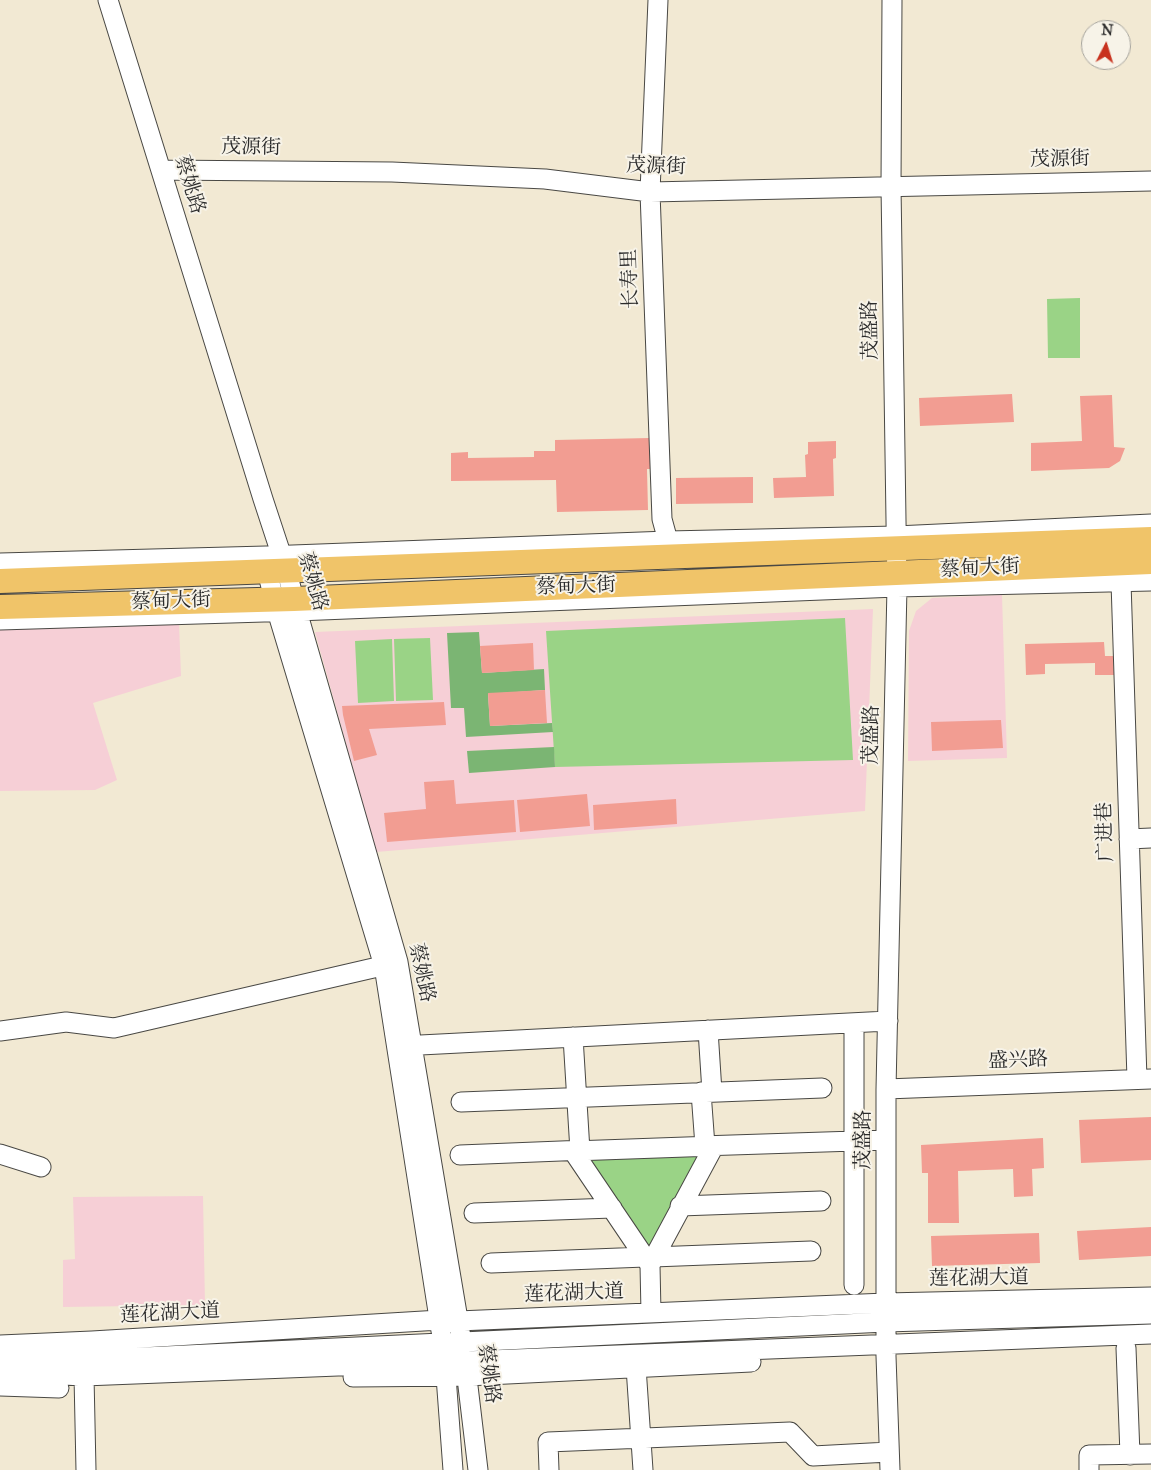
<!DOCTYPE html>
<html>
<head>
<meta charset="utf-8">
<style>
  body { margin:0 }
  #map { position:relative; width:1151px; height:1470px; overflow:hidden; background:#f2e9d3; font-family:"IM FELL Great Primer",serif }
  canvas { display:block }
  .north { position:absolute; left:1081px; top:20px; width:50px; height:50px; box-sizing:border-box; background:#f7f3e8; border:1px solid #a5a39c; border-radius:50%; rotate:5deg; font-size:14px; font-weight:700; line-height:20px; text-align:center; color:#2b2b2b }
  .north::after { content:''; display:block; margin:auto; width:18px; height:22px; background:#c8321e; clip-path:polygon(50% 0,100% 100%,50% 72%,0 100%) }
</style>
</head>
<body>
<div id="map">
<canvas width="1151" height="1470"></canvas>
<div class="north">N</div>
</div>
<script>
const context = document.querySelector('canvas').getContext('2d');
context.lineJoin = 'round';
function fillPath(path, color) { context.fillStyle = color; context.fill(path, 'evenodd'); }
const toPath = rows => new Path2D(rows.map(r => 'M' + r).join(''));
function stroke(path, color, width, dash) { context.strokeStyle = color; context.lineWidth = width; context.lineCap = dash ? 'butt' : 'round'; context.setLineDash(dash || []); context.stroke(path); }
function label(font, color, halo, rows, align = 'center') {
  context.font = font + ' "IM FELL Great Primer","Noto Serif SC",serif'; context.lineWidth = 4; context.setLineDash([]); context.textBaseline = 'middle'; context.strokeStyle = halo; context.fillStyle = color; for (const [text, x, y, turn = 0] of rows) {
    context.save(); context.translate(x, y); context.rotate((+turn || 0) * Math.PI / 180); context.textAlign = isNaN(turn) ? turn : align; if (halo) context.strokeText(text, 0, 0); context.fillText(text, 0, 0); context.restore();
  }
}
const built = toPath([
  [1002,595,1007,758,908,761,909,631,916,611,932,598],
  [873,609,865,811,376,852,315,632],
  [179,623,181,676,93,703,117,780,95,790,0,791,0,628],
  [203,1196,205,1305,63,1307,63,1260,75,1259,73,1197]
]);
const green = toPath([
  [1080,298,1080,358,1048,358,1047,299],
  [845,618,853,760,555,767,546,631],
  [430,638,433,700,396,701,394,639],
  [392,639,394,701,358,703,355,641],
  [701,1152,649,1254,589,1156]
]);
const forest = toPath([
  [479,632,482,673,544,669,545,690,488,694,490,726,552,723,553,732,466,737,464,708,451,708,447,633],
  [554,747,555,767,469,773,467,751]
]);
const building = toPath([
  [1012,394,1014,422,920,426,919,398],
  [1112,395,1114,447,1125,448,1120,461,1109,468,1031,471,1031,443,1082,441,1080,396],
  [650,438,650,469,647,469,648,510,557,512,556,480,451,481,451,453,468,452,468,458,534,457,534,451,555,451,555,440],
  [836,441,836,458,833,459,834,496,774,498,773,478,806,477,805,455,808,454,808,442],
  [753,477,753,503,676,504,676,478],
  [1104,642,1105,656,1113,656,1114,675,1095,675,1095,663,1045,664,1045,674,1026,675,1025,644],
  [533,643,534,670,482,673,480,646],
  [545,690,547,723,490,726,488,693],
  [444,702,446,725,369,729,377,755,354,761,343,715,342,706],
  [1001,720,1003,748,932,751,931,722],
  [454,780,456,804,514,800,516,832,387,842,384,813,426,809,424,782],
  [587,794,590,826,520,832,517,800],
  [676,799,677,824,594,830,593,805],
  [1151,1117,1151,1160,1081,1163,1079,1120],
  [1043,1138,1044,1168,1032,1169,1033,1196,1014,1197,1013,1169,958,1171,959,1223,928,1223,928,1173,922,1173,921,1145],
  [1151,1227,1151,1256,1079,1260,1077,1231],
  [1039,1233,1040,1263,932,1266,931,1236]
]);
const minor = toPath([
  [108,0,263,499,287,572,297,611,398,962,465,1361,478,1470],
  [658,0,650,192,662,519,668,541,668,552],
  [161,170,392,172,545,179,650,192,1151,181],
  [266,557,267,571,277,611,384,966,441,1331],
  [0,563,266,556,668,541,896,536,1151,524],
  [1121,582,1137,1079],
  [0,620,297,611,897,587,1151,581],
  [1129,839,1151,838],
  [0,1031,66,1022,114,1028,395,963],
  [573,1037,580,1151],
  [401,1046,888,1021],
  [886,1089,1151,1079],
  [461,1102,822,1088],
  [701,1146,886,1140],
  [705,1146,701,1092,712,1092,708,1030],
  [0,1154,41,1167],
  [460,1155,586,1150],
  [680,1206,821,1201],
  [474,1213,612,1208],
  [491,1263,645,1257,650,1265,653,1257,811,1251],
  [650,1265,714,1146,573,1151,650,1265,651,1313],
  [854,1285,854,1023],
  [0,1345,92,1341,440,1320,458,1321,886,1303,1151,1297],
  [1126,1348,1130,1455],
  [3,1355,81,1360,886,1322,1151,1314],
  [445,1363,453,1470],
  [636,1367,643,1470],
  [0,1372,84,1376,1151,1334],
  [84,1376,86,1470],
  [353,1377,467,1376,751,1362],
  [0,1386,59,1388],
  [549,1470,548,1442,790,1432,813,1456,889,1452],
  [890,1470,886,1356,886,1089,897,587,891,186,892,0],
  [1089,1470,1089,1455,1151,1454]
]);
const major = toPath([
  [0,581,1151,539],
  [0,607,294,599,1151,562]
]);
const streetNames = [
  ["茂源街",251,148,1],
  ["茂源街",1060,160,-1],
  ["茂源街",656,167,2],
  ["蔡姚路",189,185,73],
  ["长寿里",631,279,-92],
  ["茂盛路",871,330,-91],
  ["蔡甸大街",980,569,-3],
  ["蔡姚路",312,582,74],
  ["蔡甸大街",576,587,-2],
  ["蔡甸大街",171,602,-2],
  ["茂盛路",872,735,-89],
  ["广进巷",1106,832,-92],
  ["蔡姚路",421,973,78],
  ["盛兴路",1018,1061,-2],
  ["茂盛路",864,1140,-90],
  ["莲花湖大道",979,1279,-1],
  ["莲花湖大道",574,1294,-2],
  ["莲花湖大道",170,1314,-3],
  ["蔡姚路",488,1374,82]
];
fillPath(built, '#f6cfd6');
fillPath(green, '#9ad386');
fillPath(forest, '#7bb573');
fillPath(building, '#f29d92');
stroke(minor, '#494844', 21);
stroke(major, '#494844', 26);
stroke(minor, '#fff', 19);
stroke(major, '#f0c469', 24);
label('20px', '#2b2b2b', '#f7f3e8', streetNames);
</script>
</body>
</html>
